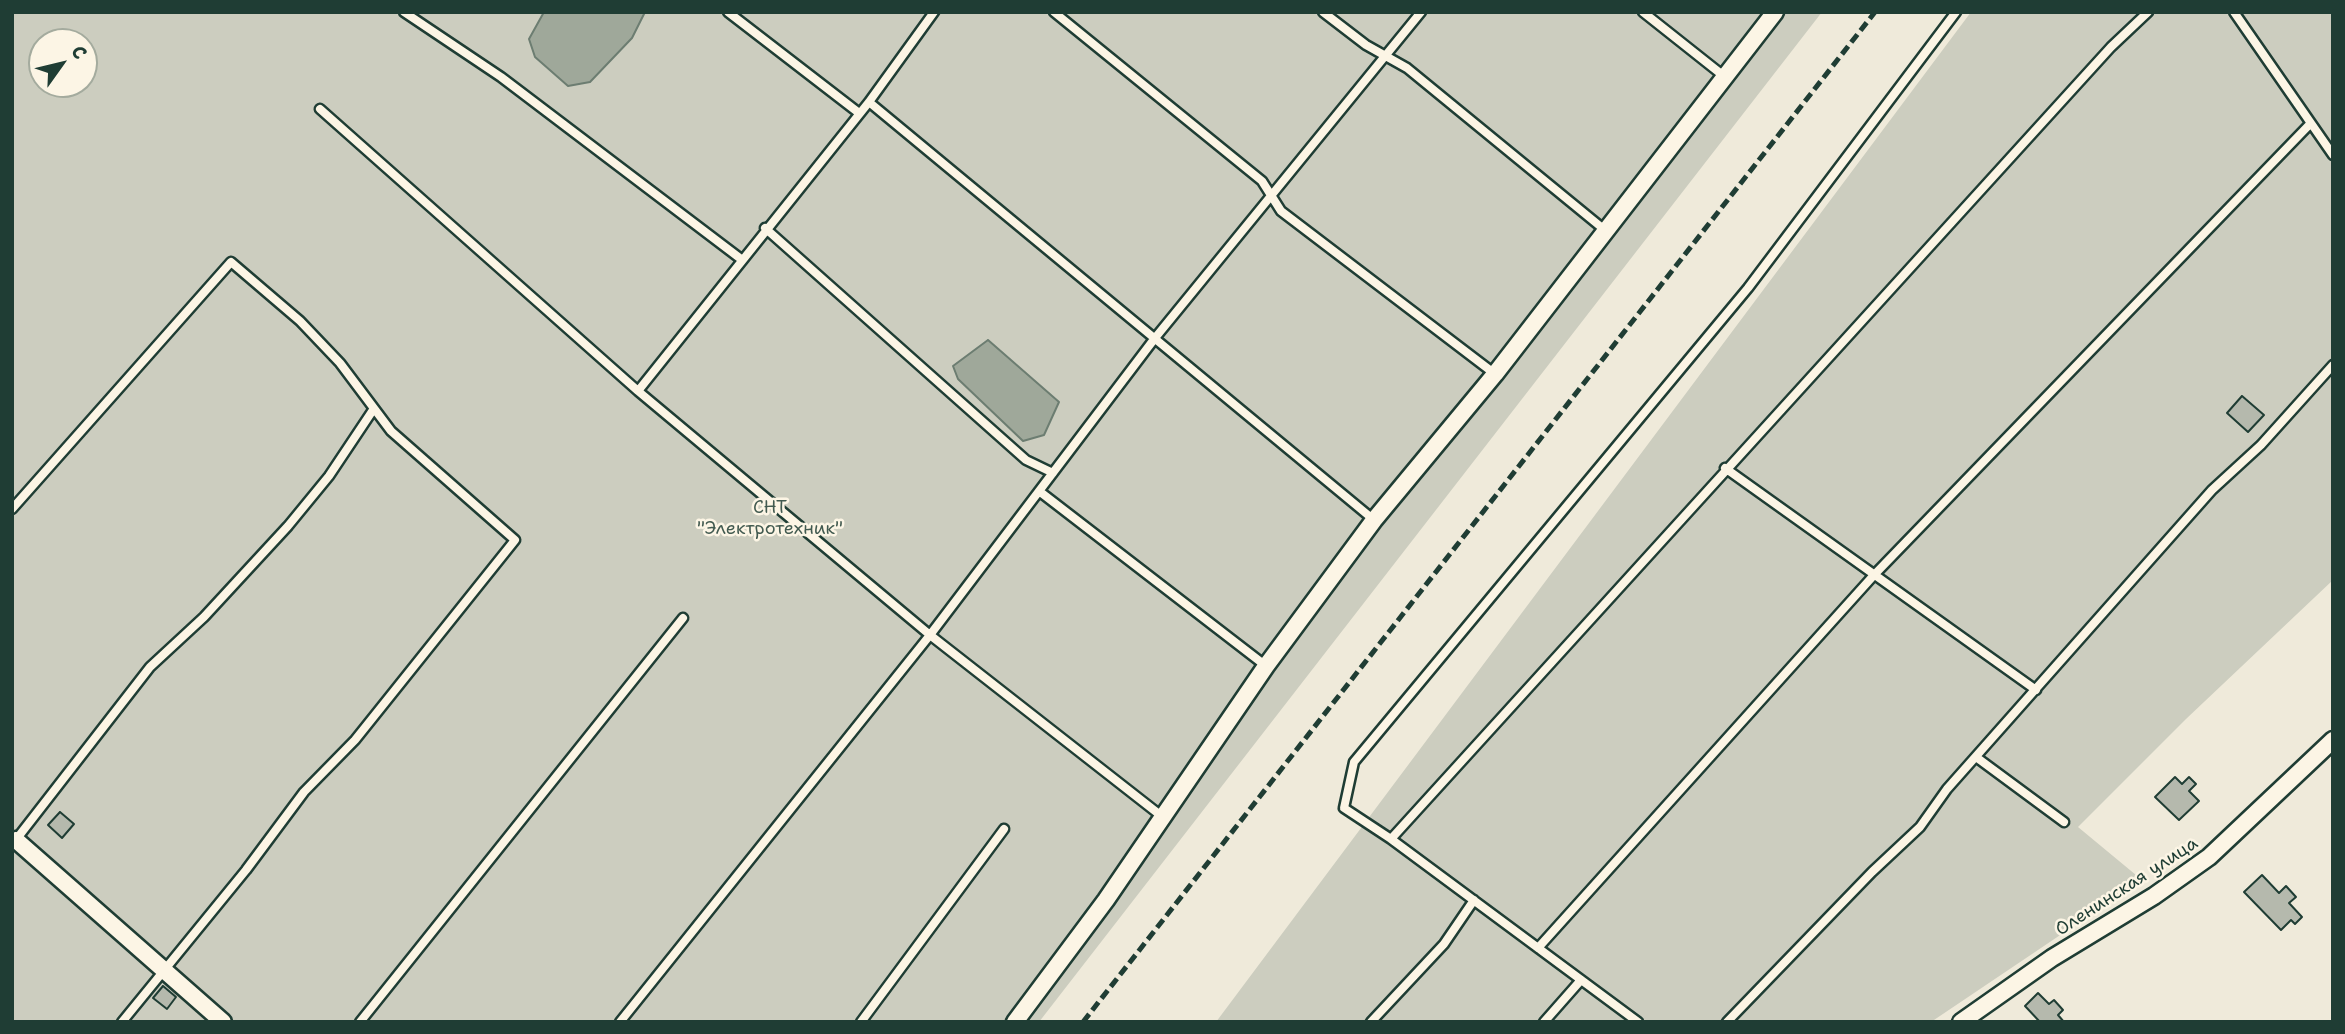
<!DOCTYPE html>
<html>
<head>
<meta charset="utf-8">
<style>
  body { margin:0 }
  #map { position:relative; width:2345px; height:1034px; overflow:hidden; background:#efeada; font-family:"Shantell Sans",sans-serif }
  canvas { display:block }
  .frame { position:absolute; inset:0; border:14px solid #1f3d34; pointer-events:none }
  .north { position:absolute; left:28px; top:28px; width:70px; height:70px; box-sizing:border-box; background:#fcf5e5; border:2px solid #a4ab9e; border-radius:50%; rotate:56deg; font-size:19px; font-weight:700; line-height:28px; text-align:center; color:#1f3d34 }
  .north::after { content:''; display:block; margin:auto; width:24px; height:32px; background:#1f3d34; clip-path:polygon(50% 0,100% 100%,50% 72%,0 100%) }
</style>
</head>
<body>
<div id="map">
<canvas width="2345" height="1034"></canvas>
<div class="frame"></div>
<div class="north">С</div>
</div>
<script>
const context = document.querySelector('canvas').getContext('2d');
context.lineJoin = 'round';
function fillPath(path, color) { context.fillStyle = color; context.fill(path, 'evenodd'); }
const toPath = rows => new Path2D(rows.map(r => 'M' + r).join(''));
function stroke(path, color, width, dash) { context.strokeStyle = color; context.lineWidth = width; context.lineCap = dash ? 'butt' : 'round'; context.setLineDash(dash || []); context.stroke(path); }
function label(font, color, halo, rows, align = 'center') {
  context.font = font + ' "Shantell Sans",sans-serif'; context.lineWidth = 5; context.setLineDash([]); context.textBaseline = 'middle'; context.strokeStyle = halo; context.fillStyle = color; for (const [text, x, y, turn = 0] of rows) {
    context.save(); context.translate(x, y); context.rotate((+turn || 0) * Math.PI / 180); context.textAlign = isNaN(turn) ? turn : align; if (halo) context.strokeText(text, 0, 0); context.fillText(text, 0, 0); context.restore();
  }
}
const green = toPath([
  [12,12,1822,12,1039,1022,12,1022],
  [42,42,84,42,84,84,42,84],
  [1971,12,2333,12,2333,580,2186,719,2078,827,2142,880,1931,1022,1216,1022]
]);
const water = toPath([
  [544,12,645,12,632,38,590,82,568,86,535,57,529,39,544,12],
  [988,340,1059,402,1044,435,1023,441,958,379,953,366,988,340]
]);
const building = toPath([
  [2242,396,2264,415,2248,432,2227,413,2242,396],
  [2175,777,2182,784,2189,777,2196,784,2189,791,2199,801,2179,820,2155,797,2175,777],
  [60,812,74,824,62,838,48,825,60,812],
  [2262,875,2279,893,2286,886,2296,897,2289,903,2302,917,2295,924,2291,920,2281,930,2244,892,2262,875],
  [163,986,176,997,167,1009,153,998,163,986],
  [2038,993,2049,1004,2054,1000,2063,1010,2058,1015,2064,1022,2040,1022,2025,1006,2038,993]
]);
const service = toPath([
  [404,12,501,77,741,259],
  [728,12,859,113],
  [1054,12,1262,181,1281,211,1495,374],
  [1323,12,1366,45,1407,68,1606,231],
  [1643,12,1725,77],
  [2234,12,2333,155],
  [869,102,1374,520],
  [320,109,638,391,930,635,1164,818],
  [765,228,1026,460,1053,473],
  [638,391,869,102,934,12],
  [1725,468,2036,690],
  [1039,491,1266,666],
  [12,509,231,262,300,321,340,363,391,431,515,540,355,740,304,792,246,870,122,1022],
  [1976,757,2064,822],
  [1391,839,2111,47,2148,12],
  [15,841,150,667,204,617,288,526,329,476,373,410],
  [1538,948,1874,575,2310,124],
  [360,1022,683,618],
  [620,1022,930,635,1155,338,1421,12],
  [861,1022,1004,829],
  [1371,1022,1444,944,1474,900],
  [1544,1022,1581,980],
  [1638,1022,1391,839,1344,808,1354,762,1748,288,1956,12],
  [1727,1022,1872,872,1920,827,1947,789,2212,490,2261,445,2333,365]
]);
const minor = toPath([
  [16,840,223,1022],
  [1015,1022,1106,900,1266,666,1374,520,1495,374,1775,12],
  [1961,1022,2052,958,2154,896,2209,857,2333,740]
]);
const rail = toPath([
  [1083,1022,1875,12]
]);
const parkNames = [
  ["СНТ",770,508],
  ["\"Электротехник\"",770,529]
];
const streetNames = [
  ["Оленинская улица",2127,887,-33]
];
fillPath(green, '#cccdbf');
fillPath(water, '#9fa89a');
stroke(water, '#6c7d71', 2);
fillPath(building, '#b5b9ad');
stroke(building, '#1f3d34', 2);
stroke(service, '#1f3d34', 13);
stroke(minor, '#1f3d34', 21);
stroke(service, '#fcf5e5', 8);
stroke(minor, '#fcf5e5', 16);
stroke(rail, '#1f3d34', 5, [10, 5]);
label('18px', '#425a50', '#fcf5e5', parkNames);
label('18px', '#1f3d34', '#fcf5e5', streetNames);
</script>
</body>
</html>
